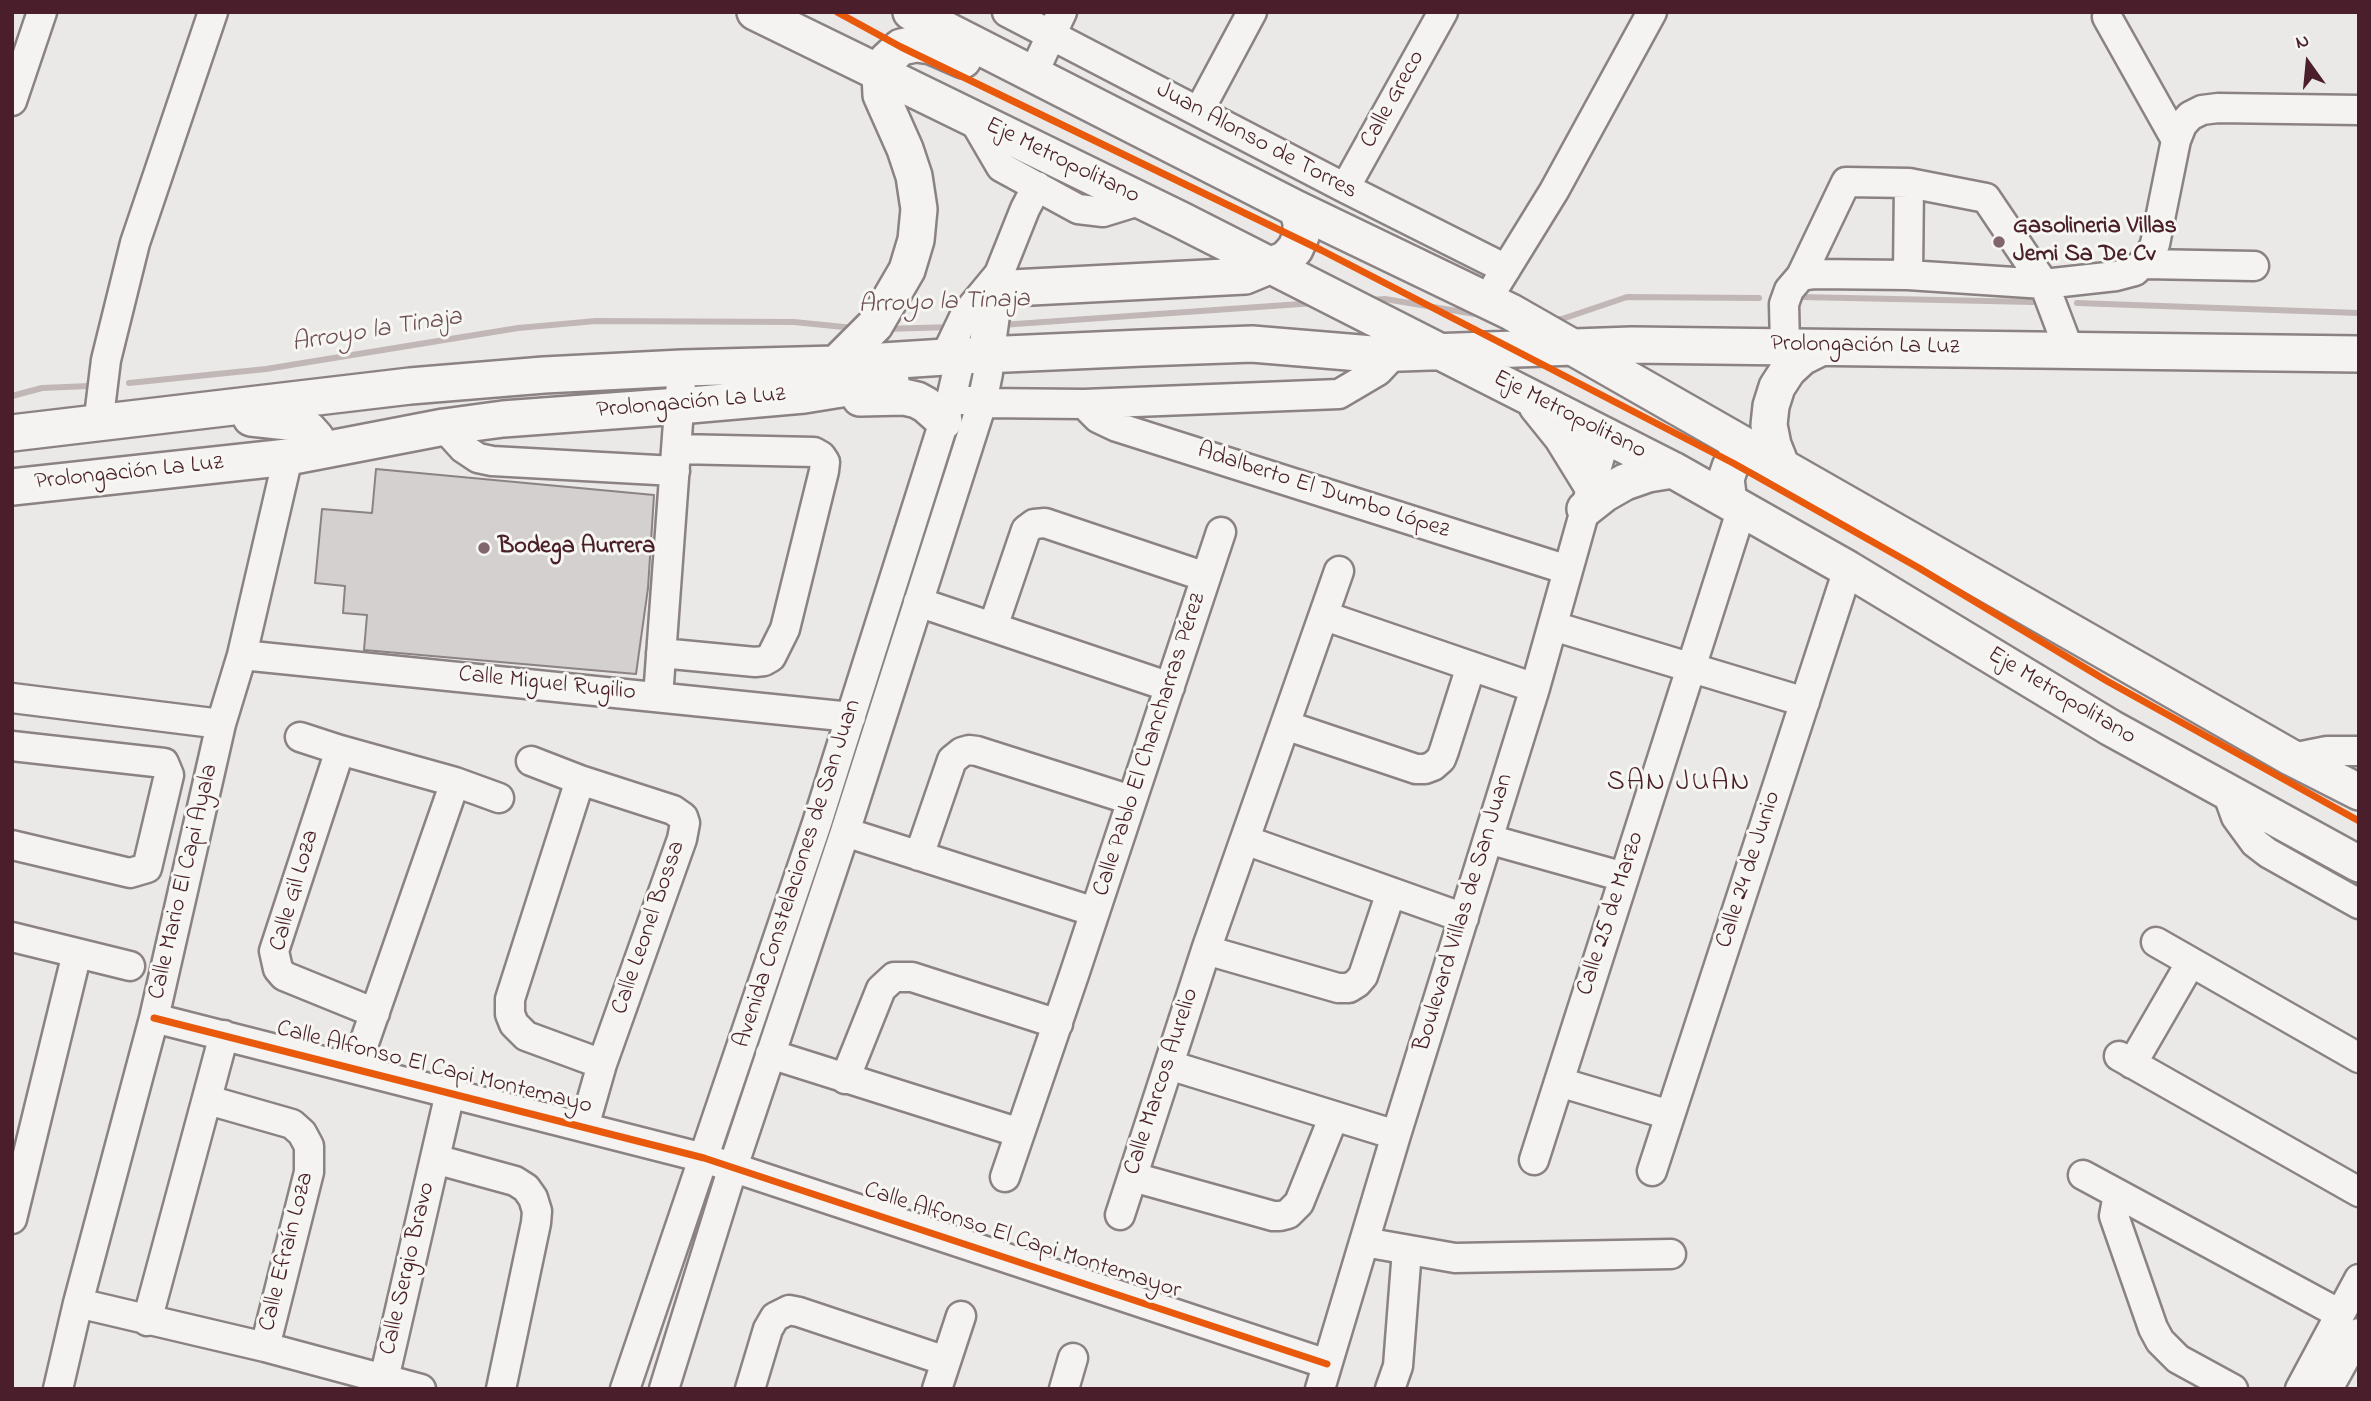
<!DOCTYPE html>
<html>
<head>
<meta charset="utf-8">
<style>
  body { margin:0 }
  #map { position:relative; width:2371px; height:1401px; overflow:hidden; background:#ebe9e7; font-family:"Indie Flower",sans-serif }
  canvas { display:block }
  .frame { position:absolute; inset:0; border:14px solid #4a1f2b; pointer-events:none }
  .north { position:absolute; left:2273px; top:28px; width:70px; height:70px; -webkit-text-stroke:5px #f6f6f2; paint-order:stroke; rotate:345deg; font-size:19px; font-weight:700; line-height:28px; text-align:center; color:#4a1f2b }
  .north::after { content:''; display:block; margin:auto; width:24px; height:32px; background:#4a1f2b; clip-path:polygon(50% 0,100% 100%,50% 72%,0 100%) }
</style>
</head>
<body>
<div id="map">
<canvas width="2371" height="1401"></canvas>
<div class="frame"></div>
<div class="north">N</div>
</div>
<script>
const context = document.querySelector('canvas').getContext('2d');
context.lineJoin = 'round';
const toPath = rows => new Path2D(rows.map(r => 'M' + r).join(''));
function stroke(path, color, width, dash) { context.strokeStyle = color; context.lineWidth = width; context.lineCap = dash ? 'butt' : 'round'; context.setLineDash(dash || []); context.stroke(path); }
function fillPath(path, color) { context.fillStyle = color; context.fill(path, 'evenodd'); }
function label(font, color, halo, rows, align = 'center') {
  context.font = font + ' "Indie Flower",sans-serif'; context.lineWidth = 6; context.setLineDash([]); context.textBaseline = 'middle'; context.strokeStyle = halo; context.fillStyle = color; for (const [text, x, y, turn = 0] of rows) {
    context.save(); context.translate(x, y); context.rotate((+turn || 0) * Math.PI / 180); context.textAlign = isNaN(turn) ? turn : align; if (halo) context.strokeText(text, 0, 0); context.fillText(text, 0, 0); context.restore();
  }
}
const stream = toPath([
  [1801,297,2033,302],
  [1371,300,1385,299,1481,315],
  [2077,303,2359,313],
  [1551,319,1562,319,1627,297,1759,298],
  [1001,325,1315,303],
  [885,329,951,327],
  [129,383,266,369,518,328,596,321,794,322,854,328],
  [12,396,42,388,89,386]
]);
const building = toPath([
  [376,469,654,495,648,588,636,674,364,650,367,615,343,613,345,586,315,583,322,509,372,513,376,469]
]);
const minor = toPath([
  [1007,12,1345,188,1506,269],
  [2107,17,2176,140],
  [1033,74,1062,12],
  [12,101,42,12],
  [1199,111,1252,12],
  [973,119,1001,167,1078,209,1103,212,1142,200],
  [1345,188,1443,12],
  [2144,264,2254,266],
  [1908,275,1909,183],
  [1801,276,1846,182,1909,183,1986,198,2044,284,2069,350],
  [1496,285,1554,191,1652,12],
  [1000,297,999,274,1025,209,1037,186],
  [1785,346,1784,304,1789,290,1801,276,1815,274,1908,275,2044,284,2116,276,2135,271,2150,255,2155,244,2176,140,2182,125,2190,116,2202,110,2218,108,2359,110],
  [945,357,965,315,999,274],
  [963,400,982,403,1084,404,1339,394,1378,371,1394,354],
  [1084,404,1098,418,1117,427,1568,570],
  [98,425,106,360,135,243,213,12],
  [444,427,463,448,478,458,492,461,675,471],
  [918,602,1170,687],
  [1325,616,1535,688],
  [1553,626,1805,702],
  [993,627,1026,530,1034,524,1045,523,1206,577],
  [661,653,755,662,764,661,771,657,785,629,824,471,825,462,821,456,814,452,676,449],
  [242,655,851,717],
  [658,697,682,368],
  [12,698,221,724],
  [1285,725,1416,769,1425,769,1433,766,1441,759,1444,751,1471,666],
  [300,737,340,750,455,782,499,798],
  [12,746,164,763,169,775,147,868,130,873,12,845],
  [340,750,274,951,278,969,284,976,375,1013],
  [2292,758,2327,751,2359,751],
  [531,761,580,780,673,810,683,817,685,823,682,839,602,1064,584,1127],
  [580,780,510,999,510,1014,514,1024,526,1036,602,1064],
  [2227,792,2236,817,2255,843,2268,853,2359,904],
  [845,832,1095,912],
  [1488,839,1624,877],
  [1245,840,1464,918],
  [919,856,952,760,962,752,969,750,977,751,1131,800],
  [12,937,130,966],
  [2156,942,2359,1058],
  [1206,950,1338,988,1349,988,1357,983,1363,976,1391,892],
  [154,1018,704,1158,1327,1364],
  [770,1054,1020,1133],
  [2119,1056,2359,1192],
  [2132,1064,2191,962],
  [1169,1065,1396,1135],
  [355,1069,455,782],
  [845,1079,881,989,894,977,912,977,1058,1024],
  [1559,1082,1670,1115],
  [208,1100,292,1124,302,1133,309,1146,309,1172,265,1347],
  [435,1159,515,1181,526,1188,533,1198,537,1211,536,1223,501,1389],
  [1534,1160,1742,508],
  [1652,1171,1848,569],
  [2083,1175,2340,1314],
  [1005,1177,1075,972,1221,532],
  [1133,1177,1273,1216,1280,1216,1288,1214,1299,1203,1334,1116],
  [2118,1194,2114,1216,2153,1328,2160,1341,2178,1359,2233,1389],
  [1120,1215,1206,950,1339,571],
  [12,1219,77,953],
  [1364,1242,1455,1258,1671,1254],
  [78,1303,265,1347,421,1389],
  [147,1321,224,1035],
  [384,1379,450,1093],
  [58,1389,78,1303,154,1018,221,724,242,655,288,457],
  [625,1389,817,823,951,399,961,356],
  [664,1389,733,1167,845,832,982,403,988,373,986,355],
  [750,1389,768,1329,775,1317,789,1310,799,1312,946,1361],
  [937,1389,961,1316],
  [1064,1389,1073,1358],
  [1320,1389,1396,1135,1535,688,1606,435],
  [1390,1389,1398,1366,1407,1250],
  [2300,1389,2359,1279],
  [2328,1389,2359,1333]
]);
const major = toPath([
  [755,12,1181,220,1673,470,1848,569,2111,728,2359,864],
  [911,12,1297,209,1511,312,2292,758,2359,792],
  [986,355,992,311,1000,297,1012,288,1245,276,1286,259,1295,249,1301,236,1301,222,1297,209],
  [836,364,875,325,907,270,916,240,919,209,914,176,905,149,881,95,880,74,887,60,901,47,916,44,931,46,963,60],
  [860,398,904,397,917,400,926,405,944,421],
  [1537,406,1562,437,1591,484],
  [251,418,297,423,308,429,316,438,320,450],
  [12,433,410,386,544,375,682,368,836,364,961,356,1142,348,1252,344,1372,354,1632,345,2359,354],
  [1781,465,1773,445,1769,425,1771,406,1777,387,1788,370,1802,357,1820,348],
  [12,487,288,457,444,427,503,419,679,406,804,395,891,381],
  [1729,502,1726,479,1730,467,1737,457,1753,449],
  [1585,509,1604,494,1625,482,1648,474,1673,470]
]);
const cycleway = toPath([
  [837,12,901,47,1321,250,1733,463,1919,568,2107,681,2359,821],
  [154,1018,704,1158,1327,1364]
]);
const markers = [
  [1999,242,7,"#82666d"],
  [484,548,7,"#82666d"]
];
const streetNames = [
  ["Calle Greco",1394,100,-61],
  ["Juan Alonso de Torres",1256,142,28],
  ["Eje Metropolitano",1062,162,26],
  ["Prolongación La Luz",1865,347,1],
  ["Prolongación La Luz",691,404,-5],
  ["Eje Metropolitano",1569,416,27],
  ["Prolongación La Luz",129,474,-6],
  ["Adalberto El Dumbo López",1323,492,18],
  ["Calle Miguel Rugilio",547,685,6],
  ["Eje Metropolitano",2061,697,31],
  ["Calle Pablo El Chancharras Pérez",1151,745,-72],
  ["Calle 24 de Junio",1750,870,-72],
  ["Avenida Constelaciones de San Juan",799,874,-72],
  ["Calle Mario El Capi Ayala",185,882,-77],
  ["Calle Gil Loza",296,891,-74],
  ["Boulevard Villas de San Juan",1465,913,-73],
  ["Calle 25 de Marzo",1612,914,-72],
  ["Calle Leonel Bossa",650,928,-71],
  ["Calle Alfonso El Capi Montemayo",434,1069,14],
  ["Calle Marcos Aurelio",1163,1082,-72],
  ["Calle Alfonso El Capi Montemayor",1022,1242,18],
  ["Calle Efraín Loza",288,1252,-76],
  ["Calle Sergio Bravo",409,1269,-77]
];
const poiNames = [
  ["Gasolineria Villas",2013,228],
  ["Jemi Sa De Cv",2013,256],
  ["Bodega Aurrera",498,548]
];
const waterNames = [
  ["Arroyo la Tinaja",944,304,-2],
  ["Arroyo la Tinaja",377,332,-9]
];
const quarterNames = [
  ["SAN JUAN",1679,784]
];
stroke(stream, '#c2b7b7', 6);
fillPath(building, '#d3d0cf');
stroke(building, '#8b8283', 2);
stroke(minor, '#8b8283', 33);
stroke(major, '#8b8283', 40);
stroke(minor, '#f4f3f1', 28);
stroke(major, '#f4f3f1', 35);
stroke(cycleway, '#e8590c', 7);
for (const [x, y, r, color] of markers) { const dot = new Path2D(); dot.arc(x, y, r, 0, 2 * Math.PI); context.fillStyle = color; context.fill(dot); stroke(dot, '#f6f6f2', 2.5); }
label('24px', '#4a1f2b', '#f6f6f2', streetNames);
label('bold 24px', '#4a1f2b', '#f6f6f2', poiNames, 'left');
label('italic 26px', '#6e4d55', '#f6f6f2', waterNames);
context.letterSpacing = '2px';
label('28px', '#4a1f2b', '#f6f6f2', quarterNames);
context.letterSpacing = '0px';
</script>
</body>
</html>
